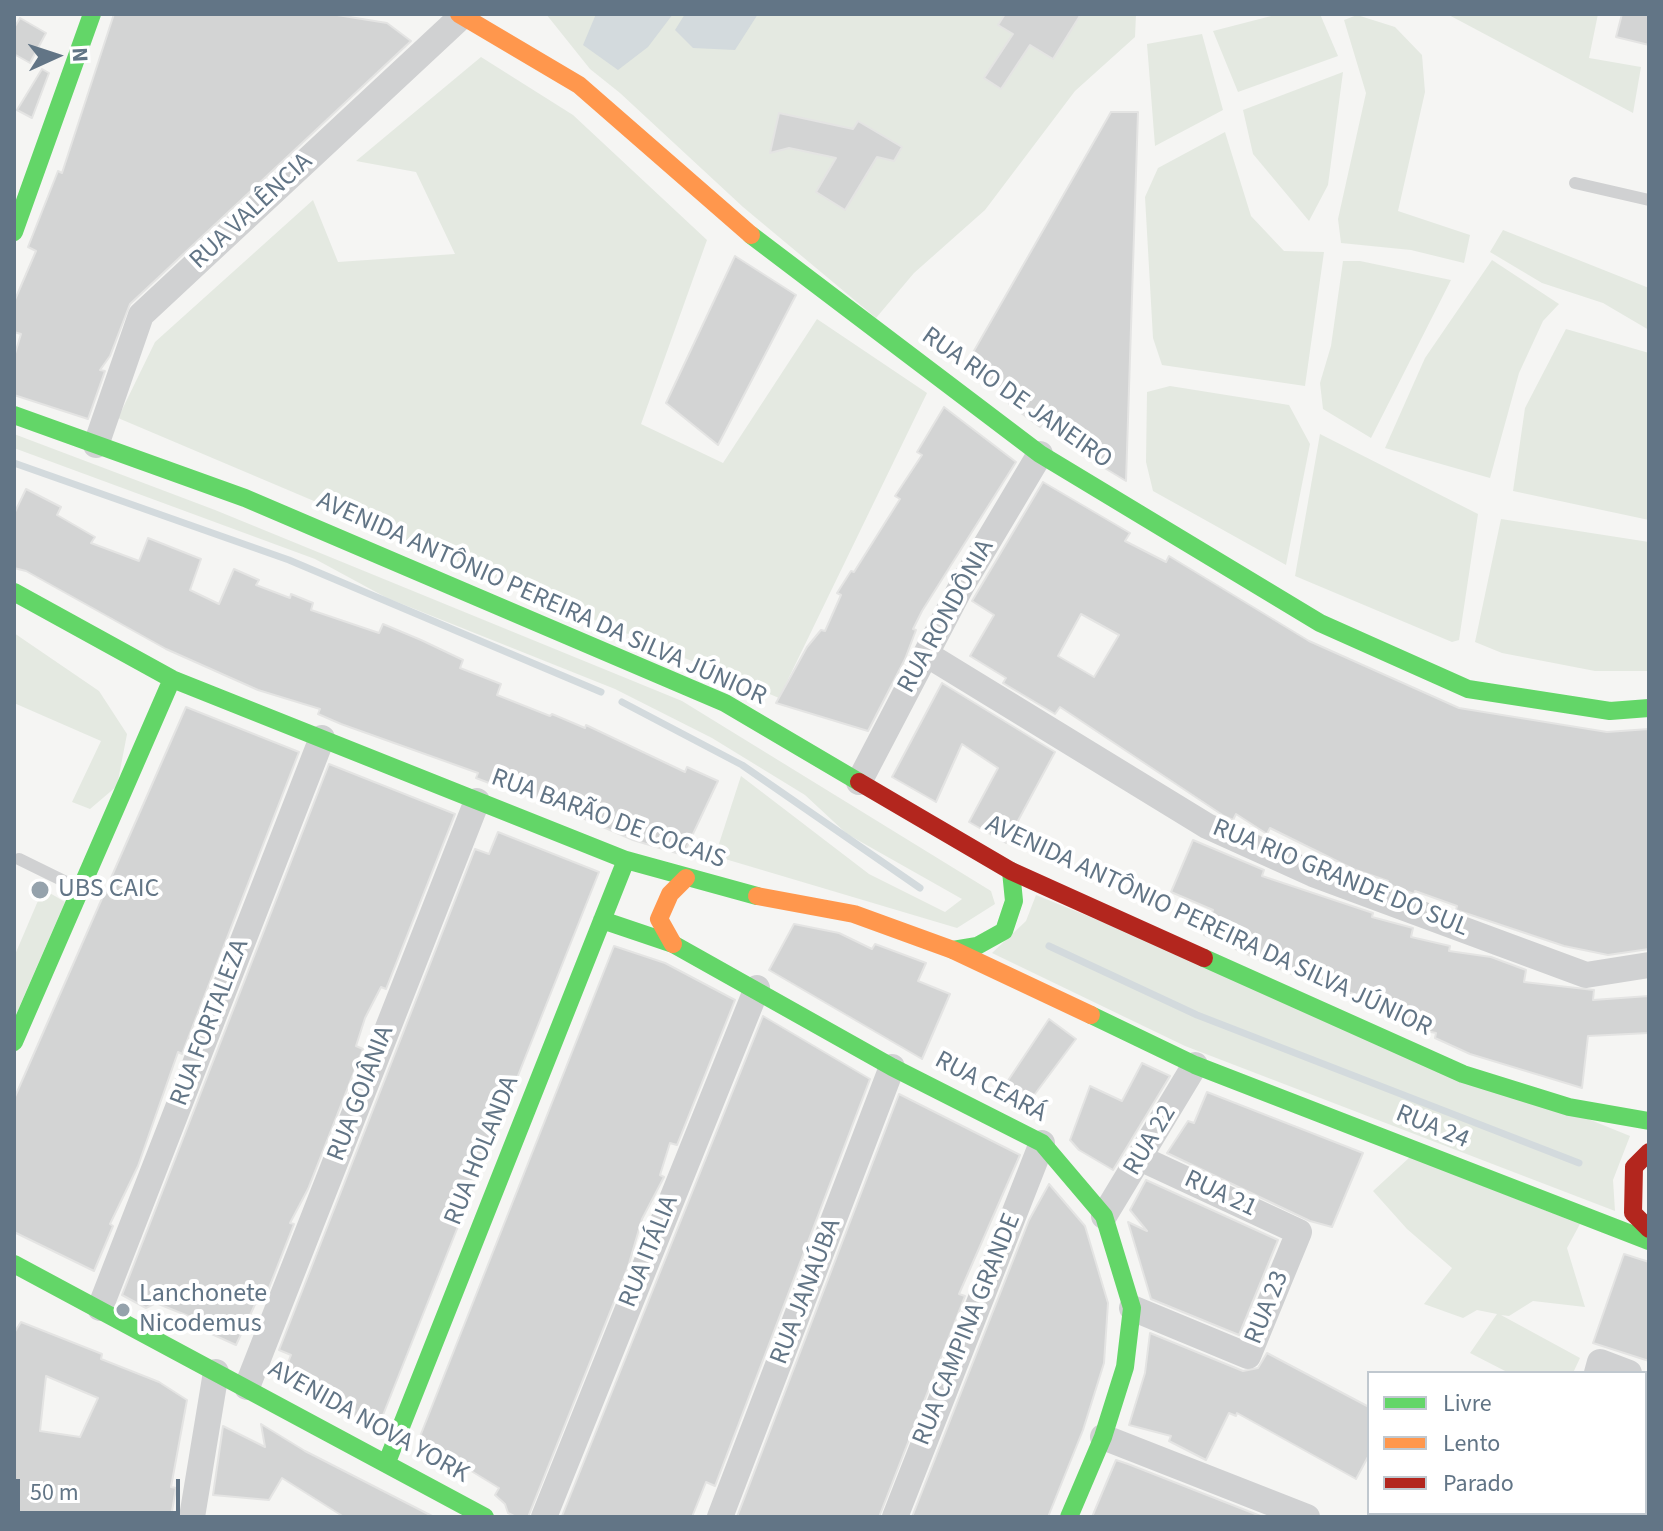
<!DOCTYPE html>
<html>
<head>
<meta charset="utf-8">
<style>
  body { margin:0 }
  #map { position:relative; width:1663px; height:1531px; overflow:hidden; background:#f5f5f3; font-family:"Source Sans 3",sans-serif }
  canvas { display:block }
  .frame { position:absolute; inset:0; border:16px solid #627586; pointer-events:none }
  .legend { position:absolute; left:1367px; top:1371px; width:280px; height:144px; box-sizing:border-box; background:#fff; border:2px solid #c0c8cf; margin:0; padding:10px 14px; list-style:none; font-size:24px; color:#627586 }
  .legend li { display:flex; align-items:center; gap:16px; height:40px }
  .legend b { width:40px; border:2px solid #c0c8cf }
  .north { position:absolute; left:16px; top:16px; width:80px; height:80px; -webkit-text-stroke:6px #fff; paint-order:stroke; rotate:87deg; font-size:22px; font-weight:700; line-height:32px; text-align:center; color:#627586 }
  .north::after { content:''; display:block; margin:auto; width:28px; height:36px; background:#627586; clip-path:polygon(50% 0,100% 100%,50% 72%,0 100%) }
  .scale { position:absolute; left:16px; top:1479px; width:164px; height:36px; box-sizing:border-box; border:4px solid #627586; border-top:0; padding-left:10px; font-size:24px; line-height:28px; white-space:nowrap; color:#627586; -webkit-text-stroke:6px #fff; paint-order:stroke }
</style>
</head>
<body>
<div id="map">
<canvas width="1663" height="1531"></canvas>
<div class="frame"></div>
<ul class="legend">
<li><b style="height:10px;background:#63d668"></b>Livre</li>
<li><b style="height:10px;background:#ff974d"></b>Lento</li>
<li><b style="height:10px;background:#b3261e"></b>Parado</li>
</ul>
<div class="north">N</div>
<div class="scale">50 m</div>
</div>
<script>
const context = document.querySelector('canvas').getContext('2d');
context.lineJoin = 'round';
function fillPath(path, color) { context.fillStyle = color; context.fill(path, 'evenodd'); }
const toPath = rows => new Path2D(rows.map(r => 'M' + r).join(''));
function stroke(path, color, width, dash) { context.strokeStyle = color; context.lineWidth = width; context.lineCap = dash ? 'butt' : 'round'; context.setLineDash(dash || []); context.stroke(path); }
function label(font, color, halo, rows, align = 'center') {
  context.font = font + ' "Source Sans 3",sans-serif'; context.lineWidth = 8; context.setLineDash([]); context.textBaseline = 'middle'; context.strokeStyle = halo; context.fillStyle = color; for (const [text, x, y, turn = 0] of rows) {
    context.save(); context.translate(x, y); context.rotate((+turn || 0) * Math.PI / 180); context.textAlign = isNaN(turn) ? turn : align; if (halo) context.strokeText(text, 0, 0); context.fillText(text, 0, 0); context.restore();
  }
}
const green = toPath([
  [546,14,1136,14,1135,37,1075,91,985,210,914,273,876,318,743,207,620,93,590,69],
  [1279,14,1320,14,1338,56,1238,92,1213,31],
  [1447,14,1598,14,1589,58,1641,67,1633,113],
  [1357,15,1395,27,1422,55,1425,92,1398,211,1470,235,1464,263,1411,250,1341,243,1338,219,1366,93,1344,20],
  [1202,34,1223,110,1155,146,1147,44],
  [481,57,573,115,707,240,641,424,723,463,817,319,927,393,779,698,118,418,155,342,313,200,338,262,455,254,416,172,356,161],
  [1343,72,1328,185,1309,221,1253,154,1243,110],
  [1225,132,1251,216,1284,251,1324,252,1305,386,1162,365,1153,338,1145,197,1158,168],
  [1503,230,1649,288,1649,330,1603,303,1542,283,1490,252],
  [1492,260,1559,304,1543,321,1519,373,1490,478,1385,448,1425,358],
  [1343,261,1360,261,1451,280,1371,438,1323,409,1320,383,1331,346],
  [1566,329,1649,353,1649,520,1513,491,1525,408],
  [1170,386,1289,405,1310,444,1286,565,1153,491,1146,462,1147,392],
  [14,434,215,510,682,701,991,891,995,904,957,928,715,856,741,776,869,874,945,912,962,899,847,834,805,795,712,738,615,689,387,598,315,559,14,448],
  [1320,434,1478,514,1459,640,1452,642,1295,576],
  [1501,519,1649,542,1649,671,1595,671,1502,653,1475,642],
  [14,633,99,691,127,734,117,786,90,809,72,802,101,741,14,703],
  [43,889,65,902,14,1019,14,957],
  [1036,895,1630,1136,1613,1180,1615,1211,1185,1046,992,953,1026,921],
  [1410,1157,1580,1224,1567,1248,1585,1307,1533,1301,1509,1316,1501,1315,1580,1358,1573,1373,1509,1373,1470,1353,1497,1314,1477,1310,1463,1318,1424,1304,1452,1268,1407,1229,1373,1191]
]);
const water = toPath([
  [596,14,673,14,648,47,618,70,583,45],
  [685,14,758,14,735,50,693,48,675,30]
]);
const stream = toPath([
  [14,463,289,560,601,692],
  [622,702,742,765,920,888],
  [1049,946,1197,1015,1579,1163]
]);
const building = toPath([
  [114,14,331,14,387,23,411,41,130,304,110,356,100,370,105,371,88,419,14,395,14,357,21,334,14,332,14,302,36,251,28,247,58,171,62,173,114,14],
  [1005,14,1081,14,1053,59,1030,45,1001,89,984,78,1013,34,998,25,1005,14],
  [1622,14,1649,14,1649,45,1616,37,1622,14],
  [20,18,46,33,30,63,14,54,14,28,20,18],
  [42,69,49,73,32,118,17,110,42,69],
  [1111,112,1138,112,1126,481,1065,444,1071,434,1045,419,1040,427,1009,404,1013,397,967,363,1111,112],
  [779,113,853,129,858,121,902,147,894,161,877,157,845,210,816,192,836,158,789,148,770,153,779,113],
  [735,256,796,295,718,445,666,403,735,256],
  [944,407,1016,462,922,611,913,629,916,630,905,659,868,731,776,703,807,647,821,630,825,631,841,595,837,593,851,571,854,572,900,499,895,496,922,455,917,452,944,407],
  [1043,482,1130,533,1125,541,1166,562,1169,556,1309,641,1459,708,1607,732,1649,729,1649,949,1608,955,1564,946,1456,910,1457,906,1415,891,1414,894,1387,884,1388,881,1353,869,1270,828,1267,834,1236,814,1233,820,1224,816,1060,707,1055,714,1003,683,1006,678,970,656,994,615,972,601,1043,482],
  [1081,614,1119,635,1094,677,1058,656,1081,614],
  [26,489,61,507,57,515,95,537,91,543,139,561,148,538,201,559,190,590,219,604,234,569,259,580,256,585,290,598,291,594,313,603,311,610,379,633,383,624,421,640,463,660,460,668,501,684,497,695,550,716,552,714,585,728,586,725,685,772,687,767,718,781,683,855,633,840,511,787,510,791,476,778,478,773,341,724,318,714,320,709,258,690,166,649,26,571,14,568,14,514,26,489],
  [942,683,1055,752,1006,843,969,822,998,768,962,744,936,802,892,777,942,683],
  [186,707,299,752,182,1054,178,1052,138,1166,110,1224,113,1226,94,1271,14,1232,14,1099,186,707],
  [329,764,455,814,386,989,381,987,365,1018,356,1046,363,1049,308,1189,290,1223,294,1224,265,1298,259,1296,236,1345,205,1331,208,1324,156,1303,146,1308,122,1295,329,764],
  [498,832,599,872,379,1425,353,1415,355,1410,315,1393,317,1386,284,1373,291,1355,279,1350,475,849,489,854,498,832],
  [1193,840,1264,870,1262,876,1373,913,1372,917,1413,928,1411,937,1450,946,1449,951,1491,957,1526,970,1524,982,1594,990,1593,1000,1649,996,1649,1033,1588,1036,1582,1088,1470,1054,1435,1038,1436,1033,1411,1028,1357,1003,1359,995,1314,984,1204,935,1213,910,1171,892,1193,840],
  [794,924,839,933,872,949,875,944,926,963,918,981,950,994,922,1059,769,970,794,924],
  [614,946,665,963,735,1000,677,1145,670,1143,660,1175,664,1177,642,1219,628,1267,528,1517,516,1517,508,1513,505,1504,495,1495,499,1488,419,1439,614,946],
  [763,1016,870,1079,715,1486,706,1482,692,1517,562,1516,763,1016],
  [1049,1019,1076,1039,1023,1110,997,1097,1049,1019],
  [1142,1063,1170,1076,1113,1170,1079,1150,1070,1140,1090,1086,1122,1101,1142,1063],
  [1207,1092,1363,1153,1332,1227,1310,1221,1167,1153,1188,1121,1194,1123,1207,1092],
  [899,1094,1020,1155,959,1294,965,1296,879,1517,737,1517,899,1094],
  [1146,1180,1278,1240,1239,1335,1151,1299,1128,1222,1147,1231,1130,1210,1146,1180],
  [1049,1184,1085,1226,1108,1303,1104,1363,1083,1430,1048,1517,912,1517,1029,1220,1049,1184],
  [1624,1254,1649,1262,1649,1361,1593,1343,1624,1254],
  [21,1322,102,1354,101,1359,159,1382,187,1400,171,1487,176,1488,171,1517,14,1517,14,1333,21,1322],
  [46,1376,98,1398,80,1437,40,1431,46,1376],
  [1150,1333,1243,1371,1258,1368,1267,1353,1369,1407,1369,1455,1356,1479,1237,1413,1236,1416,1229,1413,1206,1460,1169,1441,1171,1436,1129,1425,1145,1373,1150,1333],
  [261,1424,305,1451,434,1517,344,1517,282,1478,269,1500,213,1495,223,1426,265,1447,261,1424],
  [1116,1460,1128,1464,1263,1517,1092,1517,1116,1460]
]);
const lane = toPath([
  [1575,183,1649,200],
  [19,859,74,886]
]);
const street = toPath([
  [96,445,141,315,463,15],
  [926,654,1207,826,1313,874,1586,975,1649,965],
  [859,782,962,585,1040,454],
  [1104,1216,1195,1065],
  [100,1308,322,738],
  [1132,1308,1248,1356,1299,1232,1142,1159],
  [1597,1373,1600,1362,1629,1373],
  [247,1387,477,801],
  [1103,1437,1307,1517],
  [1645,1512,1649,1514],
  [192,1517,216,1372],
  [544,1517,757,988],
  [720,1517,892,1067],
  [895,1517,1042,1143]
]);
const fast = toPath([
  [14,232,92,14],
  [751,235,1040,454,1320,623,1468,689,1610,711,1649,708],
  [14,415,245,498,725,703,859,782],
  [14,592,172,679,14,1042],
  [172,679,626,860,757,896],
  [602,920,673,944,892,1067,1042,1143,1104,1216,1132,1308,1125,1367,1103,1437,1069,1517],
  [953,950,977,946,1004,931,1014,901,1011,871],
  [1204,958,1463,1074,1569,1107,1649,1121],
  [1091,1015,1195,1065,1649,1241],
  [14,1264,485,1517],
  [387,1462,626,860]
]);
const slow = toPath([
  [459,14,579,85,751,235],
  [757,896,854,914,953,950,1091,1015],
  [673,944,659,919,670,894,686,878]
]);
const jam = toPath([
  [859,782,1011,871,1204,958],
  [1649,1152,1634,1167,1633,1213,1649,1229]
]);
const markers = [
  [40,890,10,"#95a2ac"],
  [123,1310,8,"#95a2ac"]
];
const streetNames = [
  ["RUA VALÊNCIA",252,212,-43],
  ["RUA RIO DE JANEIRO",1016,399,35],
  ["AVENIDA ANTÔNIO PEREIRA DA SILVA JÚNIOR",541,600,24],
  ["RUA RONDÔNIA",947,617,-61],
  ["RUA BARÃO DE COCAIS",608,820,20],
  ["RUA RIO GRANDE DO SUL",1340,879,22],
  ["AVENIDA ANTÔNIO PEREIRA DA SILVA JÚNIOR",1208,927,25],
  ["RUA FORTALEZA",211,1023,-69],
  ["RUA CEARÁ",990,1088,28],
  ["RUA GOIÂNIA",362,1094,-69],
  ["RUA 24",1432,1128,22],
  ["RUA 22",1151,1141,-59],
  ["RUA HOLANDA",483,1151,-68],
  ["RUA 21",1220,1195,25],
  ["RUA ITÁLIA",650,1252,-68],
  ["RUA JANAÚBA",807,1292,-69],
  ["RUA 23",1268,1308,-68],
  ["RUA CAMPINA GRANDE",968,1330,-68],
  ["AVENIDA NOVA YORK",368,1423,29]
];
const poiNames = [
  ["UBS CAIC",58,890],
  ["Lanchonete",139,1295],
  ["Nicodemus",139,1325]
];
fillPath(green, '#e4e9e1');
fillPath(water, '#d3dadd');
stroke(stream, '#d3dadd', 7);
fillPath(building, '#d3d4d4');
stroke(building, '#e4e4e3', 2);
stroke(lane, '#d0d1d2', 12);
stroke(street, '#d0d1d2', 26);
stroke(fast, '#63d668', 18);
stroke(slow, '#ff974d', 18);
stroke(jam, '#b3261e', 18);
for (const [x, y, r, color] of markers) { const dot = new Path2D(); dot.arc(x, y, r, 0, 2 * Math.PI); context.fillStyle = color; context.fill(dot); stroke(dot, '#fff', 3); }
label('26px', '#627586', '#fff', streetNames);
label('26px', '#627586', '#fff', poiNames, 'left');
</script>
</body>
</html>
